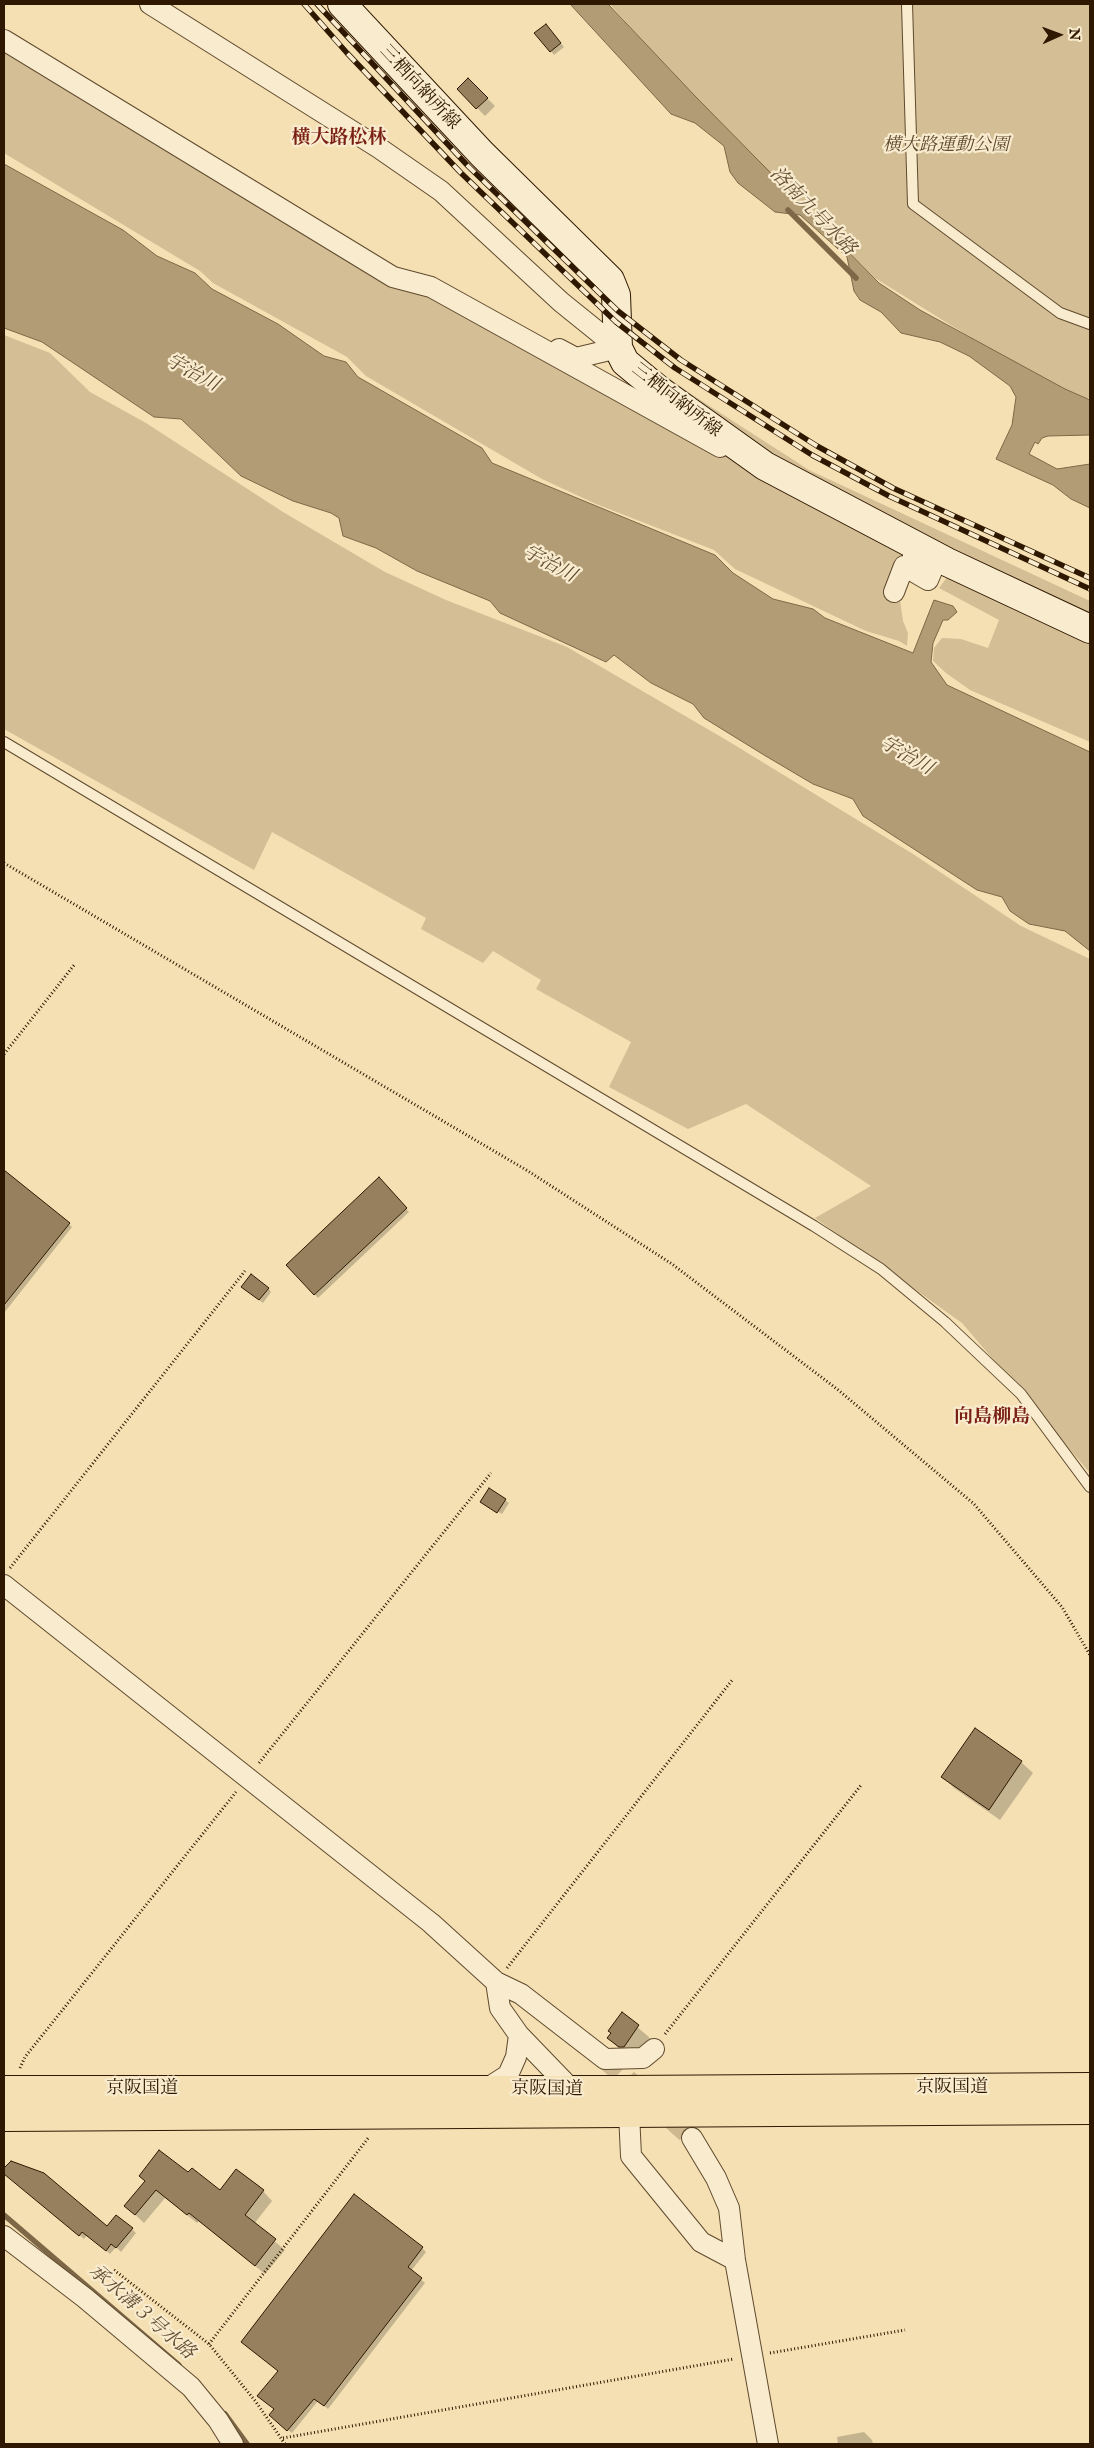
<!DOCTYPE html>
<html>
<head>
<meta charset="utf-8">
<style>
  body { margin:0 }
  #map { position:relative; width:1094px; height:2448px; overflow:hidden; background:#f5e0b3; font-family:"IM FELL English",serif }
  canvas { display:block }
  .frame { position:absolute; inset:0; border:5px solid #2f1801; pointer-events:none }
  .north { position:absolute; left:1034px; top:10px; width:50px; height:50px; -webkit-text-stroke:4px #f8ebce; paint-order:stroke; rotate:88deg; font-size:14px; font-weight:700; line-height:20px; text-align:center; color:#2f1801 }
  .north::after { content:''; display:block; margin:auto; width:18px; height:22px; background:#2f1801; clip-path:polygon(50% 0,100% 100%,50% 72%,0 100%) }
</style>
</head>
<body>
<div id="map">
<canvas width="1094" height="2448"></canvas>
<div class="frame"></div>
<div class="north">N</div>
</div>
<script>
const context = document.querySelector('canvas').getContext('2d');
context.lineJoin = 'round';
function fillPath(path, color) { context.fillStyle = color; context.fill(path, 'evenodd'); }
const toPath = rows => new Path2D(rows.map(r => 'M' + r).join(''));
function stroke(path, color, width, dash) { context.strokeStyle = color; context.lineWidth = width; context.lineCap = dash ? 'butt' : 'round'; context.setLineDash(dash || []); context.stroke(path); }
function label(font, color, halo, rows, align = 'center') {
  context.font = font + ' "IM FELL English","Noto Serif JP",serif'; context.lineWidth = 4.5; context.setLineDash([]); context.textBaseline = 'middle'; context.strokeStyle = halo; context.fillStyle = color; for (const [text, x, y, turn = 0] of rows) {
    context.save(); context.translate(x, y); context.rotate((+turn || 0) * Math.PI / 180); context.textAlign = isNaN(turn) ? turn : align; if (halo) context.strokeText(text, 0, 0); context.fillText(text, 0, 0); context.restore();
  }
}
const green = toPath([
  [610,4,1090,4,1090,398,1076,399,1050,387,875,278,686,91],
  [4,40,169,142,934,566,904,567,900,600,903,621,908,633,907,646,899,641,866,631,735,569,714,550,596,504,542,479,366,376,347,357,213,283,200,271,4,153],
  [4,335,50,353,90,392,146,423,283,512,385,572,446,600,567,647,728,741,913,854,1021,926,1090,959,1090,1473,962,1323,815,1218,871,1186,746,1104,688,1129,609,1087,631,1042,536,989,541,980,493,951,483,963,421,929,426,918,272,832,254,870,4,729],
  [640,357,691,394,809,470,1090,601,1090,618,757,454],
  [951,572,1090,642,1090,742,970,690,946,673,933,661,934,648,942,638,961,639,988,648,999,620,939,588]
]);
const water = toPath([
  [570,4,608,4,695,96,879,283,920,310,1065,389,1090,400,1090,435,1048,436,1042,438,1038,444,1035,442,1029,454,1057,469,1090,464,1090,508,1071,499,1053,485,996,459,1012,425,1016,397,1010,386,969,356,940,342,901,333,881,312,860,300,854,291,847,257,800,215,775,212,738,183,730,172,724,146,695,123,671,114,570,4],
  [4,164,123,230,157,256,195,273,212,289,278,324,324,356,346,362,358,377,482,448,492,463,715,555,733,573,773,599,813,609,825,618,913,653,934,600,953,606,957,612,948,620,943,620,933,643,931,662,947,685,1090,752,1090,951,1065,931,1029,924,1010,911,1002,897,977,890,863,816,853,799,813,784,764,755,704,718,693,704,651,683,614,655,606,662,500,613,490,601,417,571,376,548,343,536,339,518,331,513,293,501,241,476,181,419,154,417,42,342,4,328,4,164]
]);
const shadow = toPath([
  [549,29,564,47,554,55,551,51],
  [468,79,495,106,485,116,458,89],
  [4,1171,72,1227,4,1313],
  [379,1179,409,1212,318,1298,288,1265],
  [268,1288,271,1292,263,1303,246,1290],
  [505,1500,509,1503,502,1514,484,1503],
  [1021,1762,1033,1773,1000,1820,954,1788,943,1777],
  [622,2014,650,2038,635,2058,620,2050,609,2038],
  [11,2162,107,2228,132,2229,136,2233,121,2252,116,2247,110,2254,87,2235,84,2239,7,2175,4,2170],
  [189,2174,220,2192,263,2191,272,2201,254,2224,285,2250,265,2274,199,2221,197,2223,165,2198,144,2223,126,2206,146,2181],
  [422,2248,426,2252,411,2271,425,2283,328,2409,318,2401,292,2433,274,2419],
  [864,2432,872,2440,873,2444,838,2444,837,2437]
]);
const stream = toPath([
  [788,210,856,278],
  [4,2215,179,2365],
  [225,2414,247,2444]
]);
const building = toPath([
  [546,24,561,43,550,52,534,33,546,24],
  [468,78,488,98,476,109,457,89,468,78],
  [4,1170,70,1223,4,1305,4,1170],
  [379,1177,407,1208,314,1295,286,1265,379,1177],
  [251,1274,269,1288,259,1300,241,1287,251,1274],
  [489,1488,506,1499,497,1513,480,1502,489,1488],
  [975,1728,1022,1761,989,1810,941,1777,975,1728],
  [622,2012,639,2025,624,2047,619,2047,607,2038,611,2033,608,2031,622,2012],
  [159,2150,188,2172,192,2168,220,2190,236,2169,264,2190,245,2215,276,2239,255,2266,189,2213,187,2215,156,2190,135,2215,124,2206,145,2181,139,2176,159,2150],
  [11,2161,44,2173,107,2226,116,2215,133,2228,116,2248,111,2244,106,2251,82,2232,79,2236,4,2174,4,2168,11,2161],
  [354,2194,423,2247,408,2267,422,2278,324,2406,314,2399,287,2431,269,2415,274,2409,257,2396,278,2371,241,2342,354,2194]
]);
const streetTunnel = toPath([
  [605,2059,692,2138]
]);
const path = toPath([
  [4,863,528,1171,672,1264,837,1389,974,1504,1062,1607,1090,1655],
  [4,1054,75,964],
  [10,1568,245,1271],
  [259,1763,491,1473],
  [507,1968,733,1679],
  [665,2034,862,1784],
  [20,2068,25,2057,236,1792],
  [114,2270,209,2344,256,2402,285,2444],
  [209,2344,369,2137],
  [770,2353,905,2330],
  [283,2438,734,2359]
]);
const lane = toPath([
  [907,4,913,204,1060,313,1090,324],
  [4,742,814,1226,881,1269,945,1322,1021,1394,1090,1487]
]);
const street = toPath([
  [150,4,379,148,441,191,561,302,618,348],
  [4,40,393,277,431,287,720,447],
  [559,349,576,358,618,348],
  [894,592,904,566,928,580,934,566,913,555],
  [4,1585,431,1923,496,1982,521,1994,605,2059,643,2058,654,2049],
  [496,1982,500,2008,519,2035,572,2090],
  [486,2089,508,2075,516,2057,519,2035],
  [629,2113,631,2156,701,2242,735,2260],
  [692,2138,716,2178,729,2208,735,2260,768,2444],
  [4,2236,85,2298,191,2387,218,2420,233,2444]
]);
const secondary = toPath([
  [342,4,482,154,610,280,616,295,618,348,625,362,660,391,765,466,947,562,1090,629]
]);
const highway = toPath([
  [4,2090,622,2090,1090,2087],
  [4,2117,1090,2110]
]);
const rail = toPath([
  [304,4,347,53,461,173,616,322,675,368,812,455,889,496,1090,589],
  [317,4,468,166,618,311,681,360,817,446,893,488,1090,578]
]);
const streetNames = [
  ["三栖向納所線",419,88,47],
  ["三栖向納所線",676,401,38],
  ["京阪国道",952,2088],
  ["京阪国道",142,2089],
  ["京阪国道",547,2090,1]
];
const parkNames = [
  ["横大路運動公園",946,146]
];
const neighbourhoodNames = [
  ["横大路松林",339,139],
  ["向島柳島",992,1418]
];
const waterNames = [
  ["洛南九号水路",812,212,46],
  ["宇治川",192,374,28],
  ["宇治川",549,565,28],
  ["宇治川",906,757,30],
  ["承水溝３号水路",141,2313,41]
];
fillPath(green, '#d3be95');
fillPath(water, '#b29c76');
stroke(water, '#7e6747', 1);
fillPath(shadow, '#0003');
stroke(stream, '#7e6747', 5.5);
fillPath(building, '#96805e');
stroke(building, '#2f1801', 1);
stroke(streetTunnel, '#cdb88f', 20, [20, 10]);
stroke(lane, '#604a2e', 12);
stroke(street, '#604a2e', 22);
stroke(secondary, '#2f1801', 30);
stroke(highway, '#2f1801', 30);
stroke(path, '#2f1801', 3, [1, 2.5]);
stroke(lane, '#f8ebce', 10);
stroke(street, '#f8ebce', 20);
stroke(secondary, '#f8ebce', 28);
stroke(highway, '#f5e0b3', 28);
stroke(rail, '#2f1801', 5.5);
stroke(rail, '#f8ebce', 4, [11]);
label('18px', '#2f1801', '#f8ebce', streetNames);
label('italic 18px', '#604a2d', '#f8ebce', parkNames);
label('bold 19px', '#7a1f14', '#f8ebce', neighbourhoodNames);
label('italic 19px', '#634d30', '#f8ebce', waterNames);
</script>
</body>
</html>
